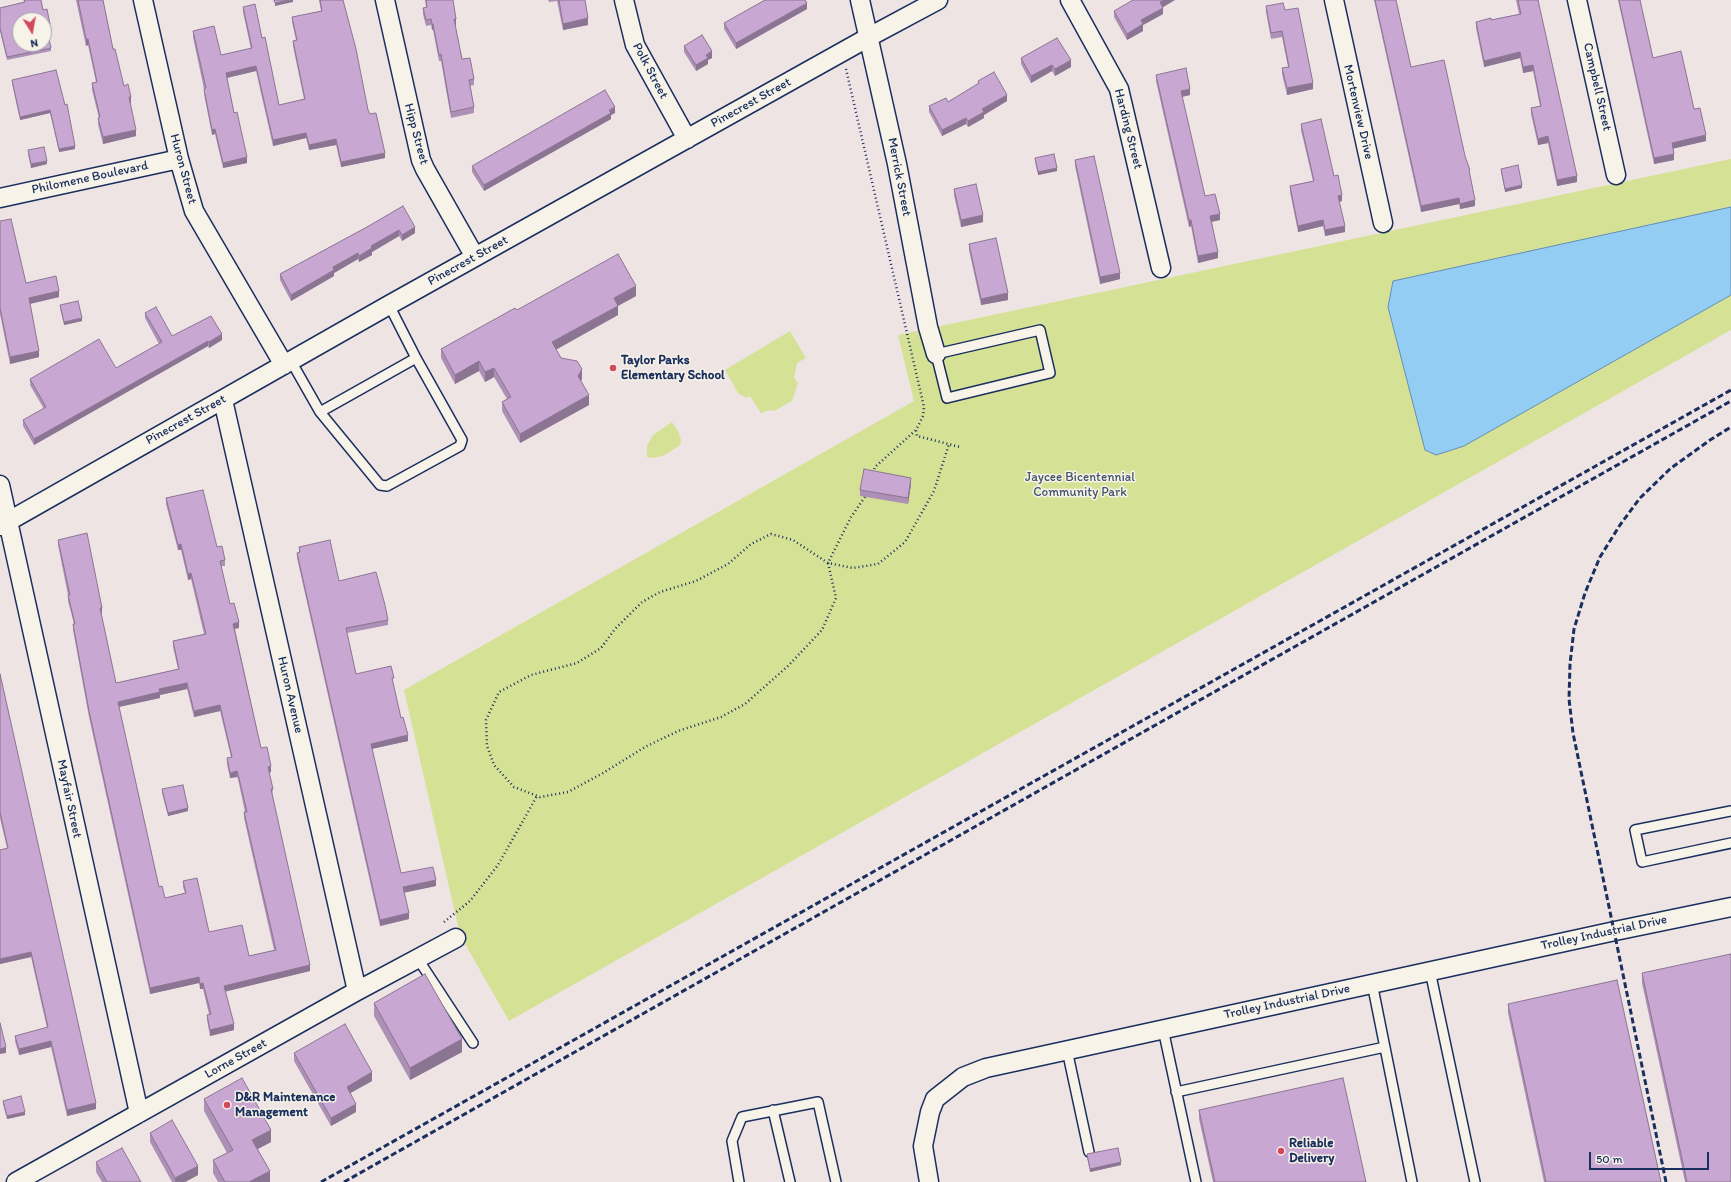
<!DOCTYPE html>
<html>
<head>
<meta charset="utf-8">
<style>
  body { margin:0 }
  #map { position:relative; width:1731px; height:1182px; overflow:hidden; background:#eee4e4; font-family:Itim,sans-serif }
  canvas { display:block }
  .north { position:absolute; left:12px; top:12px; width:40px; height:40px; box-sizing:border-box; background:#f7f3e8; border:1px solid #9fa5b1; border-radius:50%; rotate:169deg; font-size:11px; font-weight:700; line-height:16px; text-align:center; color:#1b2f5e }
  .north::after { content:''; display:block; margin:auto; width:14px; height:18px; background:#d1495b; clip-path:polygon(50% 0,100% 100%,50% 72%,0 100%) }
  .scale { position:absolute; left:1589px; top:1152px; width:120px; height:18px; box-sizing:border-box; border:2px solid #1b2f5e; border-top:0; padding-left:5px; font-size:12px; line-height:14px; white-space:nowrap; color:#1b2f5e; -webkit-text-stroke:3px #f7f3e8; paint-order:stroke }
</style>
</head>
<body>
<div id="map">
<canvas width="1731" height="1182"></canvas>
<div class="north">N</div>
<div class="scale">50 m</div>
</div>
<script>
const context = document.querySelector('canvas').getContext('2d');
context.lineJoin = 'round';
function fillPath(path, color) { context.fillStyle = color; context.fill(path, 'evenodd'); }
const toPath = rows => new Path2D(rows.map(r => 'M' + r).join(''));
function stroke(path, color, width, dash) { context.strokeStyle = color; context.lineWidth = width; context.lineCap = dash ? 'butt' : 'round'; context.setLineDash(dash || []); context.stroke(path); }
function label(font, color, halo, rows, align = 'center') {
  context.font = font + ' Itim,sans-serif'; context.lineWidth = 3; context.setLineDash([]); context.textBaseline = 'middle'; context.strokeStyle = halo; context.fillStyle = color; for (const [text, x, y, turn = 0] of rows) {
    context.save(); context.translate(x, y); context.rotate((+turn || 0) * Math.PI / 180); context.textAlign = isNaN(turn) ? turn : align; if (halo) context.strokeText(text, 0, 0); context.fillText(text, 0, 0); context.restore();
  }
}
const green = toPath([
  [1731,159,1731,330,509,1021,460,935,404,690,914,401,898,335],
  [790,331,806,358,797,363,794,378,798,383,792,401,774,411,769,410,761,413,750,396,746,398,738,393,725,370],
  [672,422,678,431,681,440,680,445,665,455,654,458,647,457,647,446,653,435]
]);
const water = toPath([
  [1731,207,1731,295,1464,446,1436,455,1425,450,1388,307,1393,281,1731,207]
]);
const path = toPath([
  [846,69,924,407,923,416,916,430,917,436,960,447],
  [873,473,875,467,916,430],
  [865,497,851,517,828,563,836,598,822,630,788,666,745,704,721,717,678,731,645,747,603,773,568,792,540,797,514,787,494,765,487,746,486,720,499,692,531,675,577,663,601,648,615,629,642,602,660,592,696,581,728,564,751,544,771,534,793,540,828,563,853,568,878,564,905,542,934,491,949,444],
  [444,922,470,901,498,865,537,796]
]);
const service = toPath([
  [1040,330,1050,373,947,398,936,354,1040,330],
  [291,361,320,412,380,485,387,486,460,446,462,440,416,358,389,305],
  [320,412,416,358],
  [1731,811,1635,830,1642,862,1731,843],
  [418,959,473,1043],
  [1430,971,1475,1182],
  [1372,983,1412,1182],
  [1163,1029,1196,1182],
  [1067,1050,1089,1152],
  [1176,1092,1385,1047],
  [773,1110,790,1182],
  [739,1182,732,1141,742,1117,818,1102,836,1182]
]);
const minor = toPath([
  [143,0,179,159,194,211,284,365],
  [385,0,421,160,425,169,475,257],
  [624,0,635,45,687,139],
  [860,0,897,164,928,327,936,354],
  [1070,0,1119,89,1161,268],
  [1334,0,1383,223],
  [1577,0,1616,175],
  [0,198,179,159],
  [223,400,357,991],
  [0,485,139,1113],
  [0,526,389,305,869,37,938,0],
  [16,1182,357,991,456,938],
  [929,1182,923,1146,930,1112,935,1099,963,1077,986,1068,1615,931,1731,907]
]);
const rail = toPath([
  [321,1182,1731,390],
  [344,1182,1731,401],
  [1666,1182,1573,733,1569,699,1570,664,1574,629,1585,593,1600,557,1620,525,1640,498,1671,468,1710,440,1731,427]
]);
const wall = toPath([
  [24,0,41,0,43,10,50,28,47,28,51,48,51,51,7,60,0,31,0,8,24,2],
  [76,0,103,0,113,49,124,86,131,103,130,103,136,136,103,144,98,124,99,118,92,90,92,83,96,82,88,45,86,46],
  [319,0,343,0,368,110,385,158,341,167,336,145,309,150,306,138,273,146,256,71,227,78,234,113,247,163,223,168,215,134,212,135,204,94,204,89,193,37,193,31,221,55,251,49,243,12,243,7,262,38,279,105,304,99,293,46,293,41,296,40,292,22,292,17,321,11],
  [425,0,453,0,456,25,455,25,462,59,474,79,474,85,470,86,474,107,474,113,451,118,441,61,439,61,433,30,432,30,431,25,426,26,423,14,423,8,426,7],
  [548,0,585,0,588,25,563,30,557,1,549,2],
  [1374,0,1396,0,1411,67,1470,176,1475,206,1460,209,1459,204,1421,212],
  [1516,0,1538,0,1577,182,1557,186,1548,143,1538,145,1531,114,1531,108,1540,106,1533,71,1523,73,1520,58,1484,67,1476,28,1476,22,1491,20,1519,14],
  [1618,0,1640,0,1653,58,1694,109,1706,141,1673,148,1674,160,1654,164],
  [1266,6,1285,10,1313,89,1287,95,1282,74,1282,68,1288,67,1282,37,1271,39,1266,12],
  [1163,7,1163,14,1143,25,1143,31,1127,40,1114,17,1114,11],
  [807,9,736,49,724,29,724,23],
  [684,46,712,58,708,60,708,64,696,71,684,52],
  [1021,58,1071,67,1055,76,1052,71,1031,83,1021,64],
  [1156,75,1190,95,1182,97,1205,196,1220,220,1212,222,1218,258,1198,263,1191,226,1189,227,1156,81],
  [12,80,65,105,75,149,59,152,50,113,20,120,12,83],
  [978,81,1007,101,984,115,984,118,968,127,966,124,942,136,929,112,929,106,948,102,978,84],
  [615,113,611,115,611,119,484,191,472,172,472,166],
  [1301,124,1334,176,1342,201,1339,202,1345,232,1325,236,1323,226,1298,232,1290,192,1290,186,1313,181,1301,130],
  [28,150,47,164,31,168,28,154],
  [1035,158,1057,171,1038,175,1035,161],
  [1075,160,1120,279,1100,284,1075,166],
  [1501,169,1522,188,1505,192,1501,172],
  [954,189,983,222,961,227,954,195],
  [403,206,415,233,402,241,399,236,372,252,372,255,359,262,358,259,334,273,334,276,291,301,280,280,280,274,367,227],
  [0,221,26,283,59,297,30,304,39,357,10,364,0,314],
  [969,244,1008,300,981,305,969,250],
  [636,296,618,306,618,315,556,349,561,358,582,379,581,381,589,405,520,443,502,411,502,402,507,399,494,377,485,382,479,371,455,384,441,358,441,349,517,310],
  [60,305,82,321,64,325,60,308],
  [145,313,172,336,222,340,209,348,208,346,34,445,23,426,23,420,44,409,30,385,30,379,116,368,159,344,145,318],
  [911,484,908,504,860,496,860,490],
  [166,498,217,547,225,560,225,566,221,566,230,604,239,628,235,629,261,748,271,772,269,773,273,789,272,795,310,971,225,991,234,1030,210,1036,207,1020,207,1015,209,1014,203,989,200,989,199,983,150,994,89,717,73,630,73,624,74,624,68,601,68,595,58,545,58,540,102,613,101,614,116,683,178,669,173,647,173,641,204,634,191,579,188,580,181,550,178,550,166,504],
  [187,689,194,717,220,711,231,757,227,758,227,764,230,778,237,777,238,779,245,812,244,812,244,818,274,950,249,956,209,932,183,881,183,887,185,893,165,898,159,887,119,707,160,698,160,695],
  [299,547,339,581,388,620,388,625,347,633,356,674,394,683,393,683,401,718,408,741,372,749,401,873,436,886,404,892,409,919,380,926,297,558,297,553,299,552],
  [0,674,96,1109,67,1116,51,1047,19,1055,15,1041,15,1036,47,1028,31,957,0,964,0,850,7,848,0,818],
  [162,789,188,811,168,816,162,793],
  [1642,973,1731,1182,1685,1182,1642,983],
  [374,1003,462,1052,410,1080,374,1016],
  [1508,1004,1661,1182,1544,1182,1508,1013],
  [294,1053,372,1081,350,1093,356,1112,331,1126,294,1061],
  [204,1099,271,1142,258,1149,270,1182,218,1182,213,1173,213,1160,227,1153,204,1111],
  [3,1101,25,1115,7,1119,3,1104],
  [1199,1110,1366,1182,1213,1182,1199,1119],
  [150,1133,198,1175,185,1182,172,1182,150,1142],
  [1087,1154,1121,1165,1090,1172,1087,1157],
  [96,1162,141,1182,102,1182,96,1172]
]);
const shadedWall = toPath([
  [289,0,293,0,293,2,275,6,275,3],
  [1164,0,1175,0,1160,9,1160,2],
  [807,3,807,9,736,49,736,43],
  [1163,8,1163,14,1143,25,1143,31,1127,40,1127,34,1141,20],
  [588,18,588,25,563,30,563,24],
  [454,19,456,19,456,25,454,26],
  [50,24,50,28,46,28,46,25],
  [432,24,433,24,433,30,432,30],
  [86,39,88,39,88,45,86,46],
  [712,51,712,58,708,60,708,64,696,71,696,65,706,55],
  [1520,52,1520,58,1484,67,1484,61],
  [1071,60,1071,67,1055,76,1055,69],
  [1052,65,1052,71,1031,83,1031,76],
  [1533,65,1533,71,1523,73,1523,67],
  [256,66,256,71,226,78,226,73],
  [1313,83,1313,89,1287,95,1287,88],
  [1190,89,1190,95,1181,97,1181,91],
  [1007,95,1007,101,984,115,984,118,968,127,968,121,982,109],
  [129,97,131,97,131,103,129,104],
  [615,107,615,113,611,115,611,119,484,191,484,185],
  [50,110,50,113,20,120,20,117],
  [966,118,966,124,942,136,942,130],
  [215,129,215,134,212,135,212,130],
  [136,130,136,136,103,144,103,137],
  [306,133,306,138,273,146,273,140],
  [1706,135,1706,141,1672,149,1672,143],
  [1548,136,1548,143,1538,145,1538,139],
  [336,139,336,145,309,150,309,145],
  [75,146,75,149,59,152,59,149],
  [385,153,385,158,341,167,341,162],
  [1674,154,1674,160,1654,164,1654,158],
  [247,157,247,163,223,168,223,163],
  [47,161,47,164,31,168,31,164],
  [1057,168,1057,171,1038,175,1038,172],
  [1577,176,1577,182,1557,186,1557,180],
  [1522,185,1522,188,1505,192,1505,189],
  [1342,195,1342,201,1338,202,1338,196],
  [1459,198,1459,204,1421,212,1421,206],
  [1475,200,1475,206,1460,209,1460,204],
  [1220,214,1220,220,1210,222,1210,216],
  [983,215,983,222,961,227,961,220],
  [1189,220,1191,220,1191,226,1189,227],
  [1323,220,1323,226,1298,232,1298,226],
  [1345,226,1345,232,1325,236,1325,230],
  [415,227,415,233,402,241,402,235],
  [399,230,399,236,372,252,372,255,359,262,359,256,371,246],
  [1218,252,1218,258,1198,263,1198,256],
  [358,253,358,259,334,273,334,276,291,301,291,295,333,267],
  [1120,273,1120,279,1100,284,1100,277],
  [636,286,636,296,614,308,614,298],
  [59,291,59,297,29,304,29,298],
  [1008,293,1008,300,981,305,981,299],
  [618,306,618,315,552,352,552,342],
  [82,318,82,321,64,325,64,322],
  [222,334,222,340,209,348,209,342],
  [208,341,208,346,34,445,34,439],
  [39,351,39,357,10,364,10,357],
  [479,361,479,371,455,384,455,375],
  [494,368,494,377,485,382,485,372],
  [582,369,582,379,578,385,578,376],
  [589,395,589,405,520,443,520,434],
  [911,478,911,484,908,504,908,498],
  [181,544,181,550,178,550,178,545],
  [191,573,191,579,188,580,188,574],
  [100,608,102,608,102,613,100,614],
  [239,622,239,628,233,629,233,624],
  [187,683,187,689,160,695,160,698,118,707,118,702,159,689],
  [220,705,220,711,194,717,194,711],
  [408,735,408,741,371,749,371,744],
  [271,766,271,772,268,773,268,767],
  [237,771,237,777,230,778,230,773],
  [188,808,188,811,168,816,168,813],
  [436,880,436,886,403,893,403,887],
  [409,913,409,919,380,926,380,920],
  [31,952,31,957,0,964,0,959],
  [310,965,310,971,224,992,224,986],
  [199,977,199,983,150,994,150,988],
  [203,983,203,989,200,989,200,984],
  [234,1024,234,1030,210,1036,210,1030],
  [462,1039,462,1052,410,1080,410,1068],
  [51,1041,51,1047,19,1055,19,1049],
  [6,1047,6,1053,0,1054,0,1049],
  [372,1072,372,1081,347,1095,347,1087],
  [96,1103,96,1109,67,1116,67,1110],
  [356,1104,356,1112,331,1126,331,1118],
  [25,1112,25,1115,7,1119,7,1116],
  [271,1130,271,1142,252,1152,252,1140],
  [1121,1162,1121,1165,1090,1172,1090,1169],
  [198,1166,198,1175,185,1182,175,1182,175,1178],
  [270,1171,270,1182,249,1182]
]);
const building = toPath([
  [24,0,41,0,43,10,47,9,50,24,46,25,51,48,7,57,0,28,0,8,25,2,24,0],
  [20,20,44,20,44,44,20,44,20,20],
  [78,0,103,0,113,49,115,49,124,86,128,84,131,97,129,97,136,130,103,137,98,118,100,117,92,83,97,82,88,39,86,39,78,0],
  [274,0,289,0,275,3,274,0],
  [320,0,343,0,356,49,368,110,370,114,376,113,385,153,341,162,336,139,309,145,306,133,273,140,256,66,226,73,234,113,237,112,247,157,223,163,215,129,212,130,204,89,206,88,193,31,214,26,221,55,252,48,243,7,255,4,262,38,265,37,279,105,305,99,293,41,297,40,292,17,322,11,320,0],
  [426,0,453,0,456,19,454,19,462,59,470,58,474,79,469,80,474,107,451,112,441,54,439,55,433,24,432,24,431,19,426,20,423,8,427,7,426,0],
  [559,0,585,0,588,18,563,24,559,0],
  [765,0,805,0,807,3,736,43,724,23,765,0],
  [1133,0,1164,0,1160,2,1163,8,1141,20,1143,24,1127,34,1114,11,1133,0],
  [1375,0,1396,0,1411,67,1444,60,1465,156,1470,170,1469,170,1475,200,1460,204,1459,198,1421,206,1375,0],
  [1518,0,1538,0,1577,176,1557,180,1548,136,1538,139,1531,108,1541,106,1533,65,1523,67,1520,52,1484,61,1476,22,1491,18,1491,20,1521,14,1518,0],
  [1619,0,1640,0,1653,58,1681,51,1694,109,1700,108,1706,135,1672,143,1674,154,1654,158,1619,0],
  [1283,3,1285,10,1298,8,1313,83,1287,88,1282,68,1289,67,1282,31,1271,33,1266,6,1283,3],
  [702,35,712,51,706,55,708,58,696,65,684,46,702,35],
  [1057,38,1071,60,1055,69,1052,65,1031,76,1021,58,1057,38],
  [1186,68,1190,89,1181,91,1205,196,1215,194,1220,214,1210,216,1218,252,1198,256,1191,220,1189,220,1156,75,1186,68],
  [56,70,65,105,67,104,75,146,59,149,50,110,20,117,12,80,56,70],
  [994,72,1007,95,982,109,984,112,968,121,966,118,942,130,929,106,946,98,948,102,979,83,978,81,994,72],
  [605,90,615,107,609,110,611,113,484,185,472,166,605,90],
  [1321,119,1334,176,1338,175,1342,195,1338,196,1345,226,1325,230,1323,220,1298,226,1290,186,1314,181,1301,124,1321,119],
  [44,147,47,161,31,164,28,150,44,147],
  [1054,154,1057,168,1038,172,1035,158,1054,154],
  [1094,156,1120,273,1100,277,1075,160,1094,156],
  [1518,165,1522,185,1505,189,1501,169,1518,165],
  [976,184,983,215,961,220,954,189,976,184],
  [403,206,415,227,402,235,399,230,371,246,372,248,359,256,358,253,333,267,334,270,291,295,280,274,367,227,403,206],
  [11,219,26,283,56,276,59,291,29,298,39,351,10,357,0,308,0,221,11,219],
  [996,238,1008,293,981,299,969,244,996,238],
  [618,254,636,286,614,298,618,306,552,342,561,358,577,361,582,369,578,376,589,395,520,434,502,402,511,397,494,368,485,372,479,361,455,375,441,349,515,308,517,310,618,254],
  [78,301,82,318,64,322,60,305,78,301],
  [156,307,172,336,211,316,222,334,209,342,208,341,34,439,23,420,46,407,30,379,99,339,116,368,162,342,145,313,156,307],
  [864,469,911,478,908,498,860,490,864,469],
  [203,490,217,547,222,546,225,560,220,561,230,604,234,603,239,622,233,624,261,748,267,747,271,766,268,767,273,789,271,789,310,965,224,986,234,1024,210,1030,207,1015,211,1014,203,983,200,984,199,977,150,988,89,711,73,624,75,624,68,595,70,595,58,540,87,533,102,608,100,608,116,683,179,669,173,641,206,634,191,573,188,574,181,544,178,545,166,498,203,490],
  [187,683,194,711,220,705,232,757,227,758,230,773,237,771,238,774,247,812,244,812,276,950,249,956,242,925,209,932,197,878,183,881,186,893,165,898,162,886,159,887,118,702,160,692,159,689,187,683],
  [330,540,339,581,376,572,385,605,388,620,346,628,356,674,391,666,394,678,392,678,401,718,403,717,408,735,371,744,401,873,433,867,436,880,403,887,409,913,380,920,297,553,300,552,299,547,330,540],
  [0,674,96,1103,67,1110,51,1041,19,1049,15,1036,48,1027,31,952,0,959,0,850,8,848,0,812,0,674],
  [183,785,188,808,168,813,162,789,183,785],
  [1731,954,1731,1182,1687,1182,1642,973,1731,954],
  [425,974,462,1039,410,1068,374,1003,425,974],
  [1617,980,1661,1182,1546,1182,1508,1004,1617,980],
  [0,1023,6,1047,0,1049,0,1023],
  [345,1024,372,1072,347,1087,356,1104,331,1118,294,1053,345,1024],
  [242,1078,271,1130,252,1140,270,1171,249,1182,225,1182,213,1160,233,1150,204,1099,242,1078],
  [1343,1078,1366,1182,1215,1182,1199,1110,1343,1078],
  [21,1096,25,1112,7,1116,3,1101,21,1096],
  [172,1120,198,1166,175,1178,150,1133,172,1120],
  [122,1148,141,1182,107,1182,96,1162,122,1148],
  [1118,1148,1121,1162,1090,1169,1087,1154,1118,1148]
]);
const markers = [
  [613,368,4,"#d1495b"],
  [227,1105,4,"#d1495b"],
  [1281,1151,4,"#d1495b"]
];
const streetNames = [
  ["Polk Street",650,71,62],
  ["Campbell Street",1597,87,77],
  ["Pinecrest Street",751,103,-29],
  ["Mortenview Drive",1358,112,77],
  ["Harding Street",1128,129,76],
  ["Hipp Street",416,134,75],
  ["Huron Street",183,169,75],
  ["Merrick Street",899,177,79],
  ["Philomene Boulevard",90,178,-12],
  ["Pinecrest Street",468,261,-29],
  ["Pinecrest Street",186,420,-29],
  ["Huron Avenue",290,695,77],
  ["Mayfair Street",69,799,78],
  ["Trolley Industrial Drive",1604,933,-12],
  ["Trolley Industrial Drive",1287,1002,-12],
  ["Lorne Street",236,1059,-29]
];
const poiNames = [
  ["Taylor Parks",621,361],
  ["Elementary School",621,376],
  ["D&R Maintenance",235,1098],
  ["Management",235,1113],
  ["Reliable",1289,1144],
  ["Delivery",1289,1159]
];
const parkNames = [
  ["Jaycee Bicentennial",1080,478],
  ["Community Park",1080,493]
];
fillPath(green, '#d5e295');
fillPath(water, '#93cdf3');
stroke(water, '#638eb7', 1);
stroke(service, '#1b2f5e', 12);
stroke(minor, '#1b2f5e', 21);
stroke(path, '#1b2f5e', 2.5, [1, 3]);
stroke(service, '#f7f3e8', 9);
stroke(minor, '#f7f3e8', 18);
stroke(rail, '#1b2f5e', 3, [6, 3]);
fillPath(wall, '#ac90b5');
fillPath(shadedWall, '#8c7593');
fillPath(building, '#c8a7d2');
stroke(building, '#8c7593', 1);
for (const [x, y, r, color] of markers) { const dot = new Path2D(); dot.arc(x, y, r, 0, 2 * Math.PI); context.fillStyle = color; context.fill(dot); stroke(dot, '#f7f3e8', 1.5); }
label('13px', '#1b2f5e', '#f7f3e8', streetNames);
label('bold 13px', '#1b2f5e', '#f7f3e8', poiNames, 'left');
label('13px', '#405369', '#f7f3e8', parkNames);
</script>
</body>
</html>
